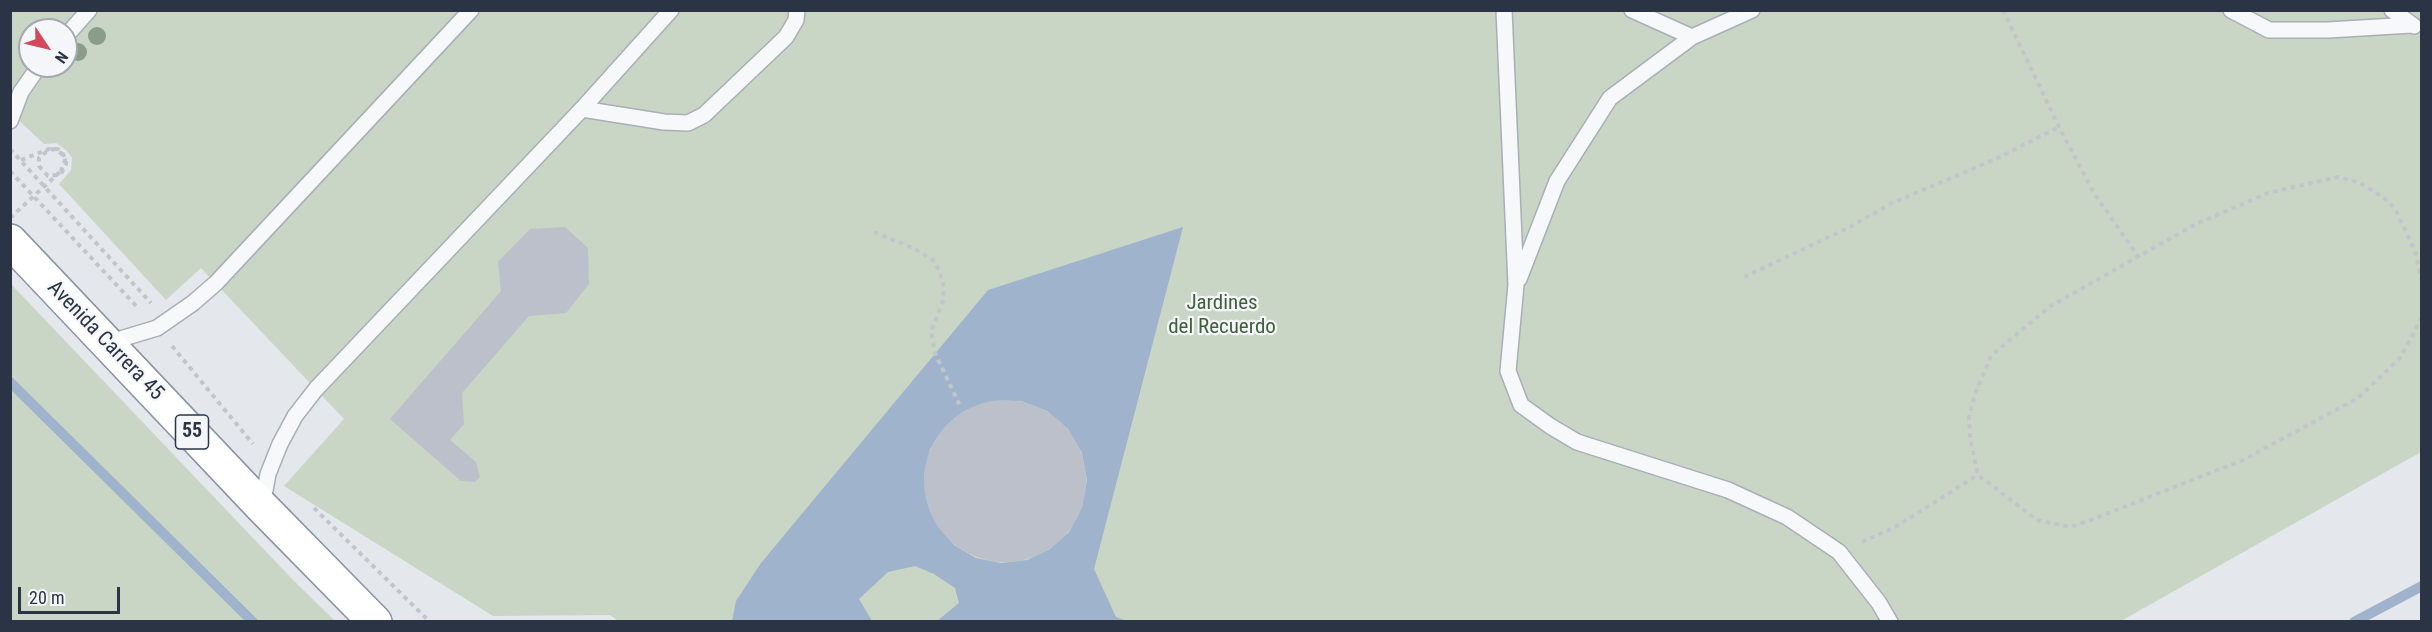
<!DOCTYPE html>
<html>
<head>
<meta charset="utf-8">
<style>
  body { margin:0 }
  #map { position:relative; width:2432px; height:632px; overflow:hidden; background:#e4e7ec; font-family:"Roboto Condensed",sans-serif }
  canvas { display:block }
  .frame { position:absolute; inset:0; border:12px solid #2b3445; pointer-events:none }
  .north { position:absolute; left:18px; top:18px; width:60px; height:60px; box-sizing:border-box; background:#f4f6f9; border:2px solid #a4a8b1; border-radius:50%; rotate:125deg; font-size:16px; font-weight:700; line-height:24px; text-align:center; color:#2b3445 }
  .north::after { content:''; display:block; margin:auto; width:21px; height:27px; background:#d1495b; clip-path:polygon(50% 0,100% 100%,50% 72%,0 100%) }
  .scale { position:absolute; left:18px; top:587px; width:102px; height:27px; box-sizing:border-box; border:3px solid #2b3445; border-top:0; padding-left:8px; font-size:18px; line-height:21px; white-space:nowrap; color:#2b3445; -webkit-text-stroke:4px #f4f6f9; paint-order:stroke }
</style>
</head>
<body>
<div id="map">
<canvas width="2432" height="632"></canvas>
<div class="frame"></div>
<div class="north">N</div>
<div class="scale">20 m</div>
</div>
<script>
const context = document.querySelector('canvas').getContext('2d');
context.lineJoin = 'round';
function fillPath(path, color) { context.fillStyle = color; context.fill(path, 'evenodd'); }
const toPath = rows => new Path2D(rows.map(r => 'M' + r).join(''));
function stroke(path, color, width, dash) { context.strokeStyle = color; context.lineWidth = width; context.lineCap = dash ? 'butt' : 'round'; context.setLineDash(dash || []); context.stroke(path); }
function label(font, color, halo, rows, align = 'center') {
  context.font = font + ' "Roboto Condensed",sans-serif'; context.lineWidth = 4.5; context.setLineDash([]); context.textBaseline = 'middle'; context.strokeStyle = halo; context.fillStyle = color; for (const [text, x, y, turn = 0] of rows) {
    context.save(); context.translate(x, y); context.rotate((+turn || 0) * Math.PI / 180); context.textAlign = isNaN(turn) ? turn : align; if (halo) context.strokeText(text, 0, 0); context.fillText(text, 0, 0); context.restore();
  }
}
const green = toPath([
  [10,11,2421,11,2421,452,2121,621,620,622,610,615,493,616,284,486,344,419,201,268,166,300,59,184,71,170,72,158,66,150,56,143,44,144,11,113],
  [30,30,66,30,66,66,30,66],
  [10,283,293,580,335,621,11,621]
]);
const water = toPath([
  [1183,227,1094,569,1116,617,1126,621,937,621,959,603,955,588,934,574,915,566,888,572,859,599,872,621,732,621,736,601,761,563,988,290],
  [994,401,1021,401,1047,411,1068,429,1082,453,1087,480,1082,507,1069,532,1050,549,1027,560,1001,563,976,558,954,545,937,525,927,502,924,476,930,449,946,426,963,413]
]);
const stream = toPath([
  [10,382,253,622],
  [2354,622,2422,586]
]);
const building = toPath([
  [565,227,588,248,589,284,566,313,529,316,462,393,464,424,450,440,476,462,480,477,475,482,461,481,390,419,501,291,498,262,530,229],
  '924 481a81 81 0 1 1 162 0a81 81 0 1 1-162 0Z'
]);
const path = toPath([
  [2003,10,2059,127,2094,193,2139,258],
  [10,149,151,303],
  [21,160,49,149,58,149,62,152,66,160,66,164,62,172,58,175,48,176,39,166,39,158,46,152,53,149,61,153,65,160,61,171],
  [10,171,139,309],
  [874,232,915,249,933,260,939,270,944,287,943,301,931,331,935,353,961,408],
  [1744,277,1850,227,1890,204,1998,158,2059,127],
  [2422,282,2415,251,2396,211,2389,202,2375,192,2358,182,2338,177,2268,193,2196,224,2049,307,1991,356,1975,394,1969,417,1970,438,1978,475,2037,520,2071,527,2096,518,2243,460,2358,398,2400,358,2422,317],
  [172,346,253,444],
  [314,508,430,622],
  [1862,542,1895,527,1978,475]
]);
const lane = toPath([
  [1504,10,1516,285,1508,371,1521,405,1550,426,1577,442,1728,490,1787,517,1839,552,1879,603,1890,622],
  [1632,10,1692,37],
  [2231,10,2269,30,2328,30,2412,25],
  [2392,10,2414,26],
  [66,36,89,10],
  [582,109,664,122,688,123,704,115,786,37,796,20,797,10],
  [10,121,21,92,39,66],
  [1519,279,1557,181,1610,98,1692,37,1752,10],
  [107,343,157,328,193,303,216,283,471,10],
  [262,507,268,474,280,444,295,416,316,389,582,109,671,10]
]);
const highway = toPath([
  [10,241,262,507,375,622]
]);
const pathBridge = toPath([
  [10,218,61,171]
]);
const trees = [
  [97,36],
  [78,52]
];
const shields = [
  [192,432,33]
];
const shieldNames = [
  ["55",192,432]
];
const parkNames = [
  ["Jardines",1222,304],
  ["del Recuerdo",1222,328]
];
const streetNames = [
  ["Avenida Carrera 45",105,341,46]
];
fillPath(green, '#c9d6c5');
fillPath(water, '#9fb4cc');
stroke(stream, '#9fb4cc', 10);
fillPath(building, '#bbc0ca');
stroke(lane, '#a9aeb7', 18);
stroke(highway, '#8b94a3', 36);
stroke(path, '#c2c5cb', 4, [4.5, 4.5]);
stroke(lane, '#f7f8fa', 15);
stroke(highway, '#fff', 33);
stroke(pathBridge, '#c2c5cb', 4, [4.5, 4.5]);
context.fillStyle = '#899d89';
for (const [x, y] of trees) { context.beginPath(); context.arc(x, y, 9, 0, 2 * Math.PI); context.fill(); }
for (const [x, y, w] of shields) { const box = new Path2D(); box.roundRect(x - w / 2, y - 17, w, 34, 4.5); context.fillStyle = '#f4f6f9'; context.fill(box); stroke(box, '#2b3445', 1.5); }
label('bold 20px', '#2b3445', null, shieldNames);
label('21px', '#3f6138', '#f4f6f9', parkNames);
label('21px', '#2b3445', '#f4f6f9', streetNames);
</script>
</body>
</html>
